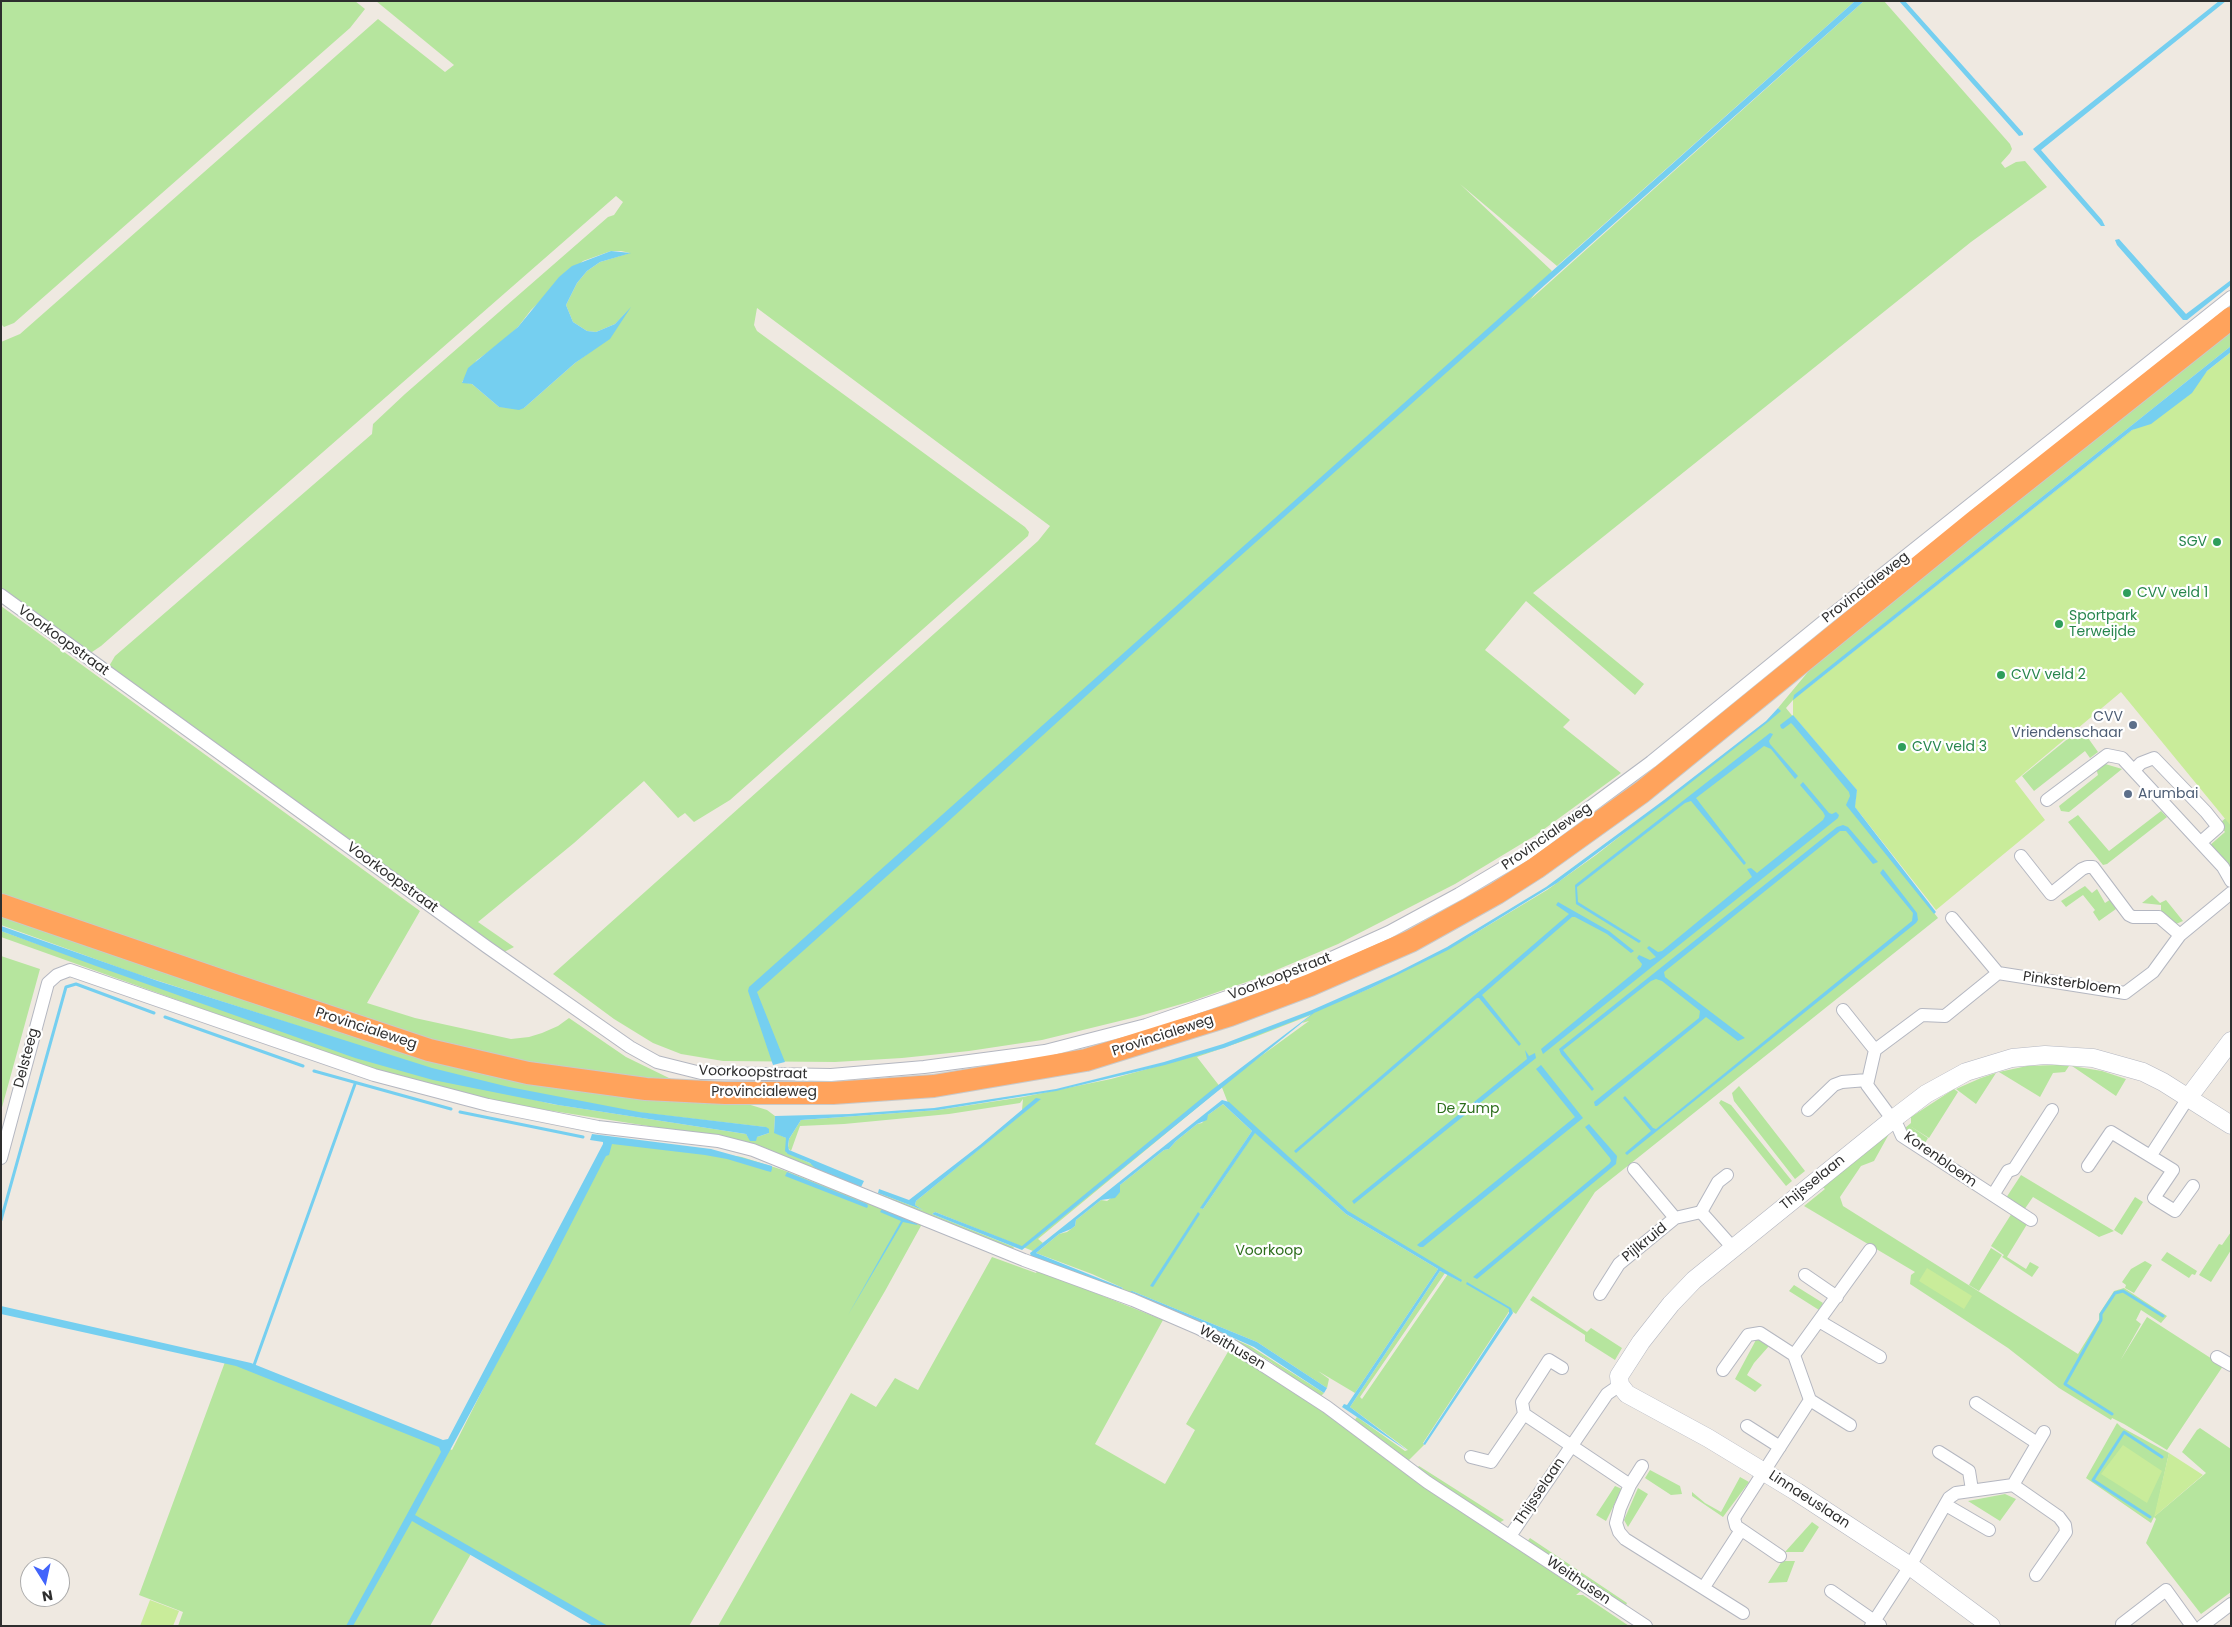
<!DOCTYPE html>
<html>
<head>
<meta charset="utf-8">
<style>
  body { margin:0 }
  #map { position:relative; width:2232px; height:1627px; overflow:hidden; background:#efe9e1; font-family:Poppins,sans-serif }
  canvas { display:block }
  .frame { position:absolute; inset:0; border:2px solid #2e2e2e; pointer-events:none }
  .north { position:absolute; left:20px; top:1557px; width:50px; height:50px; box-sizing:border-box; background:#fff; border:1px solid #ababab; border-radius:50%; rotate:170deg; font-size:14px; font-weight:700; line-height:20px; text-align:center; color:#2e2e2e }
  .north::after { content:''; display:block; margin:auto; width:18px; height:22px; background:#4264fb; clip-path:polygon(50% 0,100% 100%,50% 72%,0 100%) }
</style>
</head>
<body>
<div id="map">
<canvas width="2232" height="1627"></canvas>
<div class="frame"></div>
<div class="north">N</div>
</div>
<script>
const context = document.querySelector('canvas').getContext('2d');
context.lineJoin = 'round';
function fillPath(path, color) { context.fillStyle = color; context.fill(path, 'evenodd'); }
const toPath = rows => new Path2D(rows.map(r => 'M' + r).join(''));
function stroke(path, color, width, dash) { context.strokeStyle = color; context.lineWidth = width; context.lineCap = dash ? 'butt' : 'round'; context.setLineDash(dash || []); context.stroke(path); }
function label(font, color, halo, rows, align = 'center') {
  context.font = font + ' Poppins,sans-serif'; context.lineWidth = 4.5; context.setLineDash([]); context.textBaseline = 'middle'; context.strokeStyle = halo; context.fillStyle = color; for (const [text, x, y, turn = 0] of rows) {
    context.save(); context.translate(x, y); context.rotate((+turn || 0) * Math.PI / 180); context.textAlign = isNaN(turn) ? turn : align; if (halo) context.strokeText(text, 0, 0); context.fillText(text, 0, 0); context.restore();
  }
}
const green = toPath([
  [1,1,355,1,365,9,350,28,14,323,4,327,1,324],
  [376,1,1855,1,1557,266,1460,184,1552,271,1531,299,1864,1,1884,1,2010,144,2012,149,2010,153,2001,163,2005,168,2016,162,2025,161,2047,187,1971,242,1533,593,1644,684,1635,695,1526,601,1485,650,1570,720,1563,727,1621,773,1536,835,1455,884,1338,944,1255,979,1192,1001,1136,1017,1042,1040,969,1051,902,1058,835,1062,723,1061,681,1054,653,1043,614,1019,553,974,1038,541,1050,526,757,308,754,325,757,331,1025,527,1029,532,1028,536,730,800,694,822,685,813,678,818,644,781,574,843,478,922,514,947,500,954,108,668,115,656,372,434,373,424,405,394,608,217,614,215,623,202,616,196,101,646,89,654,1,590,1,342,20,334,378,19,445,72,454,65],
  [611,251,621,251,630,253,600,262,587,271,577,283,566,305,573,322,587,331,596,332,615,324,629,309,591,351,575,363,524,408,499,407,472,384,462,382,477,360,501,343,518,327,531,310,583,261],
  [2231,332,2231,346,1912,601,1794,699,2132,430,2151,424,1912,845,1866,820,1855,807,1857,790,1793,715,1793,700,1786,708,1854,792,1852,807,1938,918,1595,1192,1516,1314,1510,1310,1423,1443,1424,1445,1407,1462,1354,1421,1357,1417,1405,1451,1408,1450,1350,1407,1440,1271,1445,1273,1360,1397,1362,1399,1448,1274,1460,1282,1350,1213,1228,1103,1221,1085,1309,1021,1302,1023,1311,1015,1255,1037,1197,1057,1221,1088,1038,1239,1043,1243,1033,1251,935,1212,932,1214,1014,1247,1011,1251,875,1195,878,1193,923,1210,915,1205,916,1201,1040,1099,1022,1110,1023,1099,1020,1103,949,1114,844,1124,800,1126,791,1151,788,1148,789,1139,801,1120,938,1110,1023,1097,1111,1079,1223,1048,1371,988,1469,937,1547,890,1596,855,1780,711,1778,708,1822,655],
  [1,606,420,911,367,1003,415,1018,511,1039,529,1037,542,1033,558,1026,569,1018,626,1057,669,1078,687,1084,602,1076,466,1051,1,895],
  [2081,728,2098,752,2090,758,2085,751,2034,791,2022,776],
  [2102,763,2122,769,2069,812,2061,811,2059,806,2098,775,2096,768],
  [2161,811,2167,817,2107,864,2103,865,2068,822,2078,815,2109,851],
  [2231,813,2231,870,2209,846,2225,832,2219,824],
  [2085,886,2092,893,2097,889,2105,903,2111,899,2116,909,2099,921,2093,912,2095,910,2083,895,2066,907,2061,901],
  [2152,895,2160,903,2166,900,2183,921,2176,924,2161,912,2161,905,2142,903],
  [1,911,297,1018,414,1055,741,1102,767,1110,775,1116,774,1132,786,1138,786,1152,861,1187,860,1189,737,1140,483,1100,365,1067,1,937,1,931,352,1056,552,1104,746,1134,748,1137,757,1137,769,1133,765,1127,592,1107,496,1090,134,973,1,925],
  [1,956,40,969,1,1111],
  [2057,1065,2069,1066,2065,1072,2053,1073,2040,1097,1999,1072,2027,1066],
  [2072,1066,2102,1071,2126,1079,2116,1096],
  [1996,1073,1976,1104,1956,1089,1981,1078],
  [1739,1086,1805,1171,1795,1179,1734,1101,1732,1093],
  [1954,1089,1958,1092,1929,1138,1910,1126,1928,1138,1925,1143,1908,1132,1905,1128,1911,1123,1911,1117],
  [1721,1100,1731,1105,1792,1181,1786,1186,1719,1103],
  [1223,1104,1252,1131,1201,1208,1203,1209,1255,1132,1346,1214,1438,1269,1355,1393,1318,1371,1329,1379,1327,1388,1257,1342,1132,1291,1141,1298,1250,1346,1324,1393,1320,1397,1268,1360,1219,1333,1121,1290,1123,1288,1092,1274,1036,1253,1059,1234,1067,1232,1075,1226,1076,1220,1101,1200,1107,1201,1119,1192,1120,1185,1164,1150,1169,1149,1176,1141,1197,1124,1202,1123,1208,1115],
  [1887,1132,1889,1134,1874,1161,1861,1166,1840,1197,1843,1206,2078,1354,2099,1320,2099,1314,2114,1291,2124,1288,2167,1316,2161,1323,2141,1310,2136,1320,2141,1324,2120,1361,2147,1317,2223,1366,2167,1450,2124,1424,2112,1418,2111,1420,2059,1388,2008,1348,1910,1284,1911,1275,1915,1272,1804,1206,1825,1189,1820,1185],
  [611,1137,742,1157,783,1170,922,1224,885,1291,689,1626,601,1626,472,1552,430,1626,178,1626,183,1612,139,1595,225,1362,249,1367,452,1450],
  [2021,1175,2114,1231,2099,1237,2033,1197,2024,1210,2006,1198],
  [2135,1197,2143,1202,2122,1235,2114,1230],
  [2012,1213,2029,1221,2007,1257,2026,1269,2030,1262,2039,1267,2032,1277,2002,1257,2004,1255,1991,1246],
  [2231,1232,2231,1250,2211,1282,2199,1275,2219,1244,2222,1245],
  [1991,1248,2002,1255,1979,1291,1969,1285],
  [2167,1252,2197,1271,2195,1275,2192,1274,2189,1278,2161,1260],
  [992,1257,1036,1273,1038,1270,1163,1320,1095,1444,1165,1484,1195,1430,1186,1424,1229,1350,1319,1406,1398,1468,1561,1578,1583,1589,1576,1595,1583,1595,1629,1626,718,1626,851,1393,876,1407,895,1378,918,1390],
  [2145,1261,2152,1265,2134,1293,2125,1288,2126,1285,2122,1282,2131,1269],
  [1794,1285,1823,1303,1819,1310,1789,1291],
  [1533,1296,1587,1332,1591,1328,1622,1348,1615,1360,1585,1341,1585,1335,1530,1300],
  [1757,1338,1769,1346,1754,1363,1747,1375,1762,1385,1755,1392,1735,1379],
  [2117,1423,2121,1427,2169,1453,2155,1516,2206,1473,2182,1452,2197,1430,2200,1428,2231,1449,2231,1592,2201,1614,2146,1543,2156,1519,2154,1517,2151,1523,2086,1478],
  [1419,1466,1504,1520,1499,1523,1416,1469],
  [1650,1470,1680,1486,1682,1494,1671,1495,1645,1478],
  [1740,1477,1749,1482,1723,1517,1692,1496,1692,1492,1705,1503,1721,1512],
  [1615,1486,1622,1489,1606,1521,1596,1515],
  [1638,1488,1648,1494,1628,1527,1624,1520],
  [2005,1494,2016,1499,2000,1521,1968,1501],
  [1812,1522,1819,1527,1803,1552,1785,1552],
  [1530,1538,1627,1603,1624,1609,1526,1543],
  [1782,1561,1795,1561,1787,1582,1768,1583]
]);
const pitch = toPath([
  [2231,352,2231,826,2121,692,2015,781,2045,820,1936,910,1855,807,1857,790,1793,715,1793,700],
  [1927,1268,1972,1296,1964,1309,1919,1281],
  [2123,1445,2162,1471,2147,1503,2101,1474],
  [2169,1453,2203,1475,2154,1517],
  [150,1600,179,1611,173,1626,140,1626]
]);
const water = toPath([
  [1855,1,1864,1,1219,575,942,827,757,992,785,1062,773,1065,748,991,749,987],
  [1899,1,1905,1,2023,133,2023,135,2019,136],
  [2219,1,2226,1,2041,150,2102,220,2105,226,2101,226,2033,149],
  [2119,239,2186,314,2231,280,2231,285,2187,320,2183,320,2117,245,2115,240],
  [611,251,631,253,600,262,587,271,577,283,566,305,573,322,587,331,596,332,615,324,631,307,610,339,575,363,524,408,519,410,499,407,472,384,462,383,468,368,518,327,559,277,572,266],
  [2231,346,2231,352,2207,371,2192,393,2151,424,2132,430,1793,700,1794,695],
  [1778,708,1781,711,1768,722,1666,802,1557,883,1448,950,1371,988,1314,1013,1022,1250,932,1214,935,1212,1022,1246,1213,1089,1312,1014,1224,1048,1165,1065,1056,1091,938,1110,801,1120,789,1139,788,1146,789,1150,864,1181,861,1187,815,1168,810,1163,788,1154,785,1151,786,1138,774,1133,775,1116,849,1114,934,1108,1056,1089,1164,1062,1223,1044,1312,1010,1396,973,1447,947,1546,887,1664,800,1766,721],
  [1793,715,1857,790,1855,807,1936,912,1934,914,1846,805,1850,796,1849,792,1793,725,1791,723,1783,729,1781,728,1780,725],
  [1770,733,1773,734,1769,741,1770,744,1798,776,1795,779,1771,749,1764,746,1696,798,1746,863,1744,865,1691,801,1685,803,1577,887,1578,902,1641,941,1639,943,1576,904,1575,885],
  [1803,782,1829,813,1832,814,1836,812,1839,815,1838,818,1543,1054,1541,1049,1641,967,1642,964,1637,958,1639,955,1650,960,1656,957,1647,948,1649,946,1658,952,1662,951,1752,877,1747,869,1751,868,1757,873,1823,820,1825,816,1823,812,1800,785],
  [1843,825,1848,827,1878,862,1873,864,1846,831,1840,831,1664,972,1665,977,1745,1038,1738,1041,1706,1017,1597,1106,1595,1106,1594,1102,1699,1018,1700,1011,1662,981,1656,979,1651,981,1563,1050,1594,1089,1592,1091,1561,1054,1559,1049,1837,827],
  [1883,869,1917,913,1918,920,1916,923,1627,1155,1625,1153,1651,1131,1623,1098,1625,1096,1653,1128,1656,1129,1912,921,1913,913,1880,873],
  [1558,902,1609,931,1634,951,1631,953,1607,934,1575,917,1572,917,1482,995,1521,1044,1519,1046,1479,998,1477,998,1296,1153,1294,1151,1569,914,1556,905],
  [1,926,158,981,432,1068,509,1087,639,1112,766,1127,769,1129,769,1133,757,1137,756,1141,750,1141,746,1134,558,1105,433,1080,355,1058,96,966,1,931],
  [1525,1050,1529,1056,1535,1053,1536,1058,1354,1204,1352,1201,1527,1059],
  [1541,1065,1583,1118,1423,1247,1420,1247,1417,1245,1575,1117,1536,1069],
  [1036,1098,1041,1099,916,1201,915,1205,923,1210,878,1193,879,1189,909,1200,980,1145],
  [1222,1100,1229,1102,1348,1211,1462,1280,1461,1282,1440,1271,1350,1407,1408,1451,1342,1407,1344,1404,1347,1405,1438,1269,1346,1214,1255,1133,1203,1209,1200,1208,1252,1131,1223,1104,1208,1115,1207,1120,1197,1124,1176,1141,1169,1149,1164,1150,1120,1185,1120,1192,1115,1198,1101,1200,1076,1220,1075,1226,1071,1229,1059,1234,1036,1253,1123,1288,1121,1290,1031,1256,1030,1253],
  [1589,1124,1617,1156,1616,1164,1477,1279,1473,1277,1609,1164,1611,1161,1610,1158,1585,1127],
  [592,1134,711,1149,772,1166,772,1169,771,1172,767,1171,727,1159,705,1155,612,1144,609,1155,606,1156,549,1267,415,1515,608,1626,593,1626,412,1521,353,1626,346,1626,441,1452,439,1447,236,1366,1,1314,1,1306,251,1363,443,1440,448,1439,603,1144,603,1142,590,1140],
  [787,1172,867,1204,868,1206,867,1208,785,1176],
  [882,1209,917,1223,917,1225,903,1222,848,1315,901,1221,880,1212],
  [1198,1212,1200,1214,1153,1287,1150,1286],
  [1467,1282,1511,1308,1513,1313,1425,1445,1423,1444,1509,1313,1509,1309,1466,1284],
  [1132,1291,1257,1342,1327,1388,1324,1393,1254,1347,1129,1292]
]);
const stream = toPath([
  [165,1017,303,1066],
  [314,1071,451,1109],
  [460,1112,583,1137],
  [1,1220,66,987,76,984,154,1013],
  [253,1368,355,1084],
  [2112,1414,2065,1384,2101,1320,2101,1314,2115,1293,2123,1291,2163,1316],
  [2150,1517,2093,1480,2124,1432,2162,1457]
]);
const street = toPath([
  [1,595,487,947,630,1047,657,1062,701,1073,831,1075,924,1067,1045,1051,1146,1025,1305,970,1389,932,1459,894,1528,853,1651,762,1829,617,2231,297],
  [2134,770,2141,763,2154,758,2206,812,2218,827,2201,842],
  [2047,800,2107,755,2122,758,2223,867,2231,881],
  [2021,856,2051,894,2082,869,2087,867,2093,867,2129,915,2133,917,2159,917,2180,935],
  [1952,918,1998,973],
  [1843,1010,1875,1050],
  [1808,1110,1834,1085,1842,1082,1867,1080],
  [2151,1155,2188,1098],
  [1,1158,48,983,57,975,70,970,374,1075,488,1105,598,1127,718,1141,753,1150,1024,1260,1133,1300,1198,1328,1233,1346,1327,1407,1427,1482,1646,1626],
  [2088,1166,2111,1132,2173,1170,2154,1198,2175,1211,2193,1186],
  [1634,1169,1675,1218],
  [1993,1195,2008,1171,2014,1169,2052,1110],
  [1701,1212,1718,1182,1727,1175],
  [2031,1220,1902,1136,1898,1127,1867,1085,1875,1050,1922,1015,1945,1016,1998,973,2125,993,2153,972,2180,935,2231,893],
  [1805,1275,1837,1297],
  [1600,1294,1619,1264,1675,1218,1701,1212,1733,1248],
  [1819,1321,1880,1357],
  [1794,1355,1870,1250],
  [2217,1357,2231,1365],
  [1723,1370,1748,1335,1760,1333,1794,1355,1810,1400,1734,1518,1736,1526,1780,1556],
  [1810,1400,1850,1425],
  [1976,1403,2037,1443],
  [1524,1414,1630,1485],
  [1747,1426,1780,1447],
  [1939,1452,1969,1471,1972,1490],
  [1471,1457,1491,1462,1524,1414,1522,1402,1549,1360,1562,1368],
  [1642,1466,1630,1485,1620,1508,1616,1523,1619,1532,1625,1539,1743,1613],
  [2013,1485,2044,1432],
  [1946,1505,1989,1530],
  [1510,1536,1607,1394,1620,1385],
  [1704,1587,1741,1530],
  [1831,1591,1880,1625],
  [2122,1624,2166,1590,2192,1626],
  [1871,1626,1910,1566,1949,1498,1956,1493,2013,1485,2059,1517,2065,1525,2066,1532,2036,1575],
  [2202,1626,2231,1604]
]);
const secondary = toPath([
  [2188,1098,2231,1041],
  [1991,1626,1910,1566,1797,1492,1708,1438,1627,1394,1620,1385,1619,1376,1641,1342,1671,1304,1694,1280,1892,1120,1926,1094,1966,1072,2012,1058,2045,1055,2093,1058,2143,1072,2163,1082,2231,1125]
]);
const highway = toPath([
  [1,905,234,985,429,1050,528,1073,646,1089,725,1093,833,1093,934,1086,1086,1060,1230,1015,1310,985,1411,941,1497,893,1536,868,1642,792,1975,521,2231,318]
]);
const markers = [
  [2217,542,5,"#2e9e5b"],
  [2127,593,5,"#2e9e5b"],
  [2059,624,5,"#2e9e5b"],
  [2001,675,5,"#2e9e5b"],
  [2133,725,5,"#5c6f8a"],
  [1902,747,5,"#2e9e5b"],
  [2128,794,5,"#5c6f8a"]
];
const leisureNames = [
  ["SGV",2207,542,"right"],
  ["CVV veld 1",2137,593],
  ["Sportpark",2069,616],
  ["Terweijde",2069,632],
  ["CVV veld 2",2011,675],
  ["CVV veld 3",1912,747]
];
const streetNames = [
  ["Provincialeweg",1866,588,-38],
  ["Voorkoopstraat",63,641,36],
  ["Provincialeweg",1547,837,-35],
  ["Voorkoopstraat",392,878,36],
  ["Voorkoopstraat",1280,977,-21],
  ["Pinksterbloem",2072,984,8],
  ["Provincialeweg",366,1029,18],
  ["Provincialeweg",1163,1036,-18],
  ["Delsteeg",27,1058,-75],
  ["Voorkoopstraat",753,1073,2],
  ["Provincialeweg",764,1092],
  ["Korenbloem",1940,1160,35],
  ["Thijsselaan",1813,1183,-39],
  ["Pijlkruid",1645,1243,-39],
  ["Weithusen",1232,1348,30],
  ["Thijsselaan",1540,1492,-56],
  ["Linnaeuslaan",1809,1500,33],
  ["Weithusen",1578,1581,34]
];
const serviceNames = [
  ["CVV",2123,717],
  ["Vriendenschaar",2123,733],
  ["Arumbai",2138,794,"left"]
];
const parkNames = [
  ["De Zump",1468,1109],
  ["Voorkoop",1269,1251]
];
fillPath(green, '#b6e59e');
fillPath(pitch, '#c9ec9a');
fillPath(water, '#75cff0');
stroke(stream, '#75cff0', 3);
stroke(street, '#b4b7c1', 14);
stroke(secondary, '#b4b7c1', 19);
stroke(highway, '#c9c9c9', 24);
stroke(street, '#fff', 12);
stroke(secondary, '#fff', 18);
stroke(highway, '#ffa35c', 22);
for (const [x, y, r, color] of markers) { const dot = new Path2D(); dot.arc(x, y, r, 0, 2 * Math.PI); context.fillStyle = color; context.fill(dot); stroke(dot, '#fff', 2); }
label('14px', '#27864d', '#fff', leisureNames, 'left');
label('14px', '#2e2e2e', '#fff', streetNames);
label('14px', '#4e5e75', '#fff', serviceNames, 'right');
label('14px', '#2c6e1b', '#fff', parkNames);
</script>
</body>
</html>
